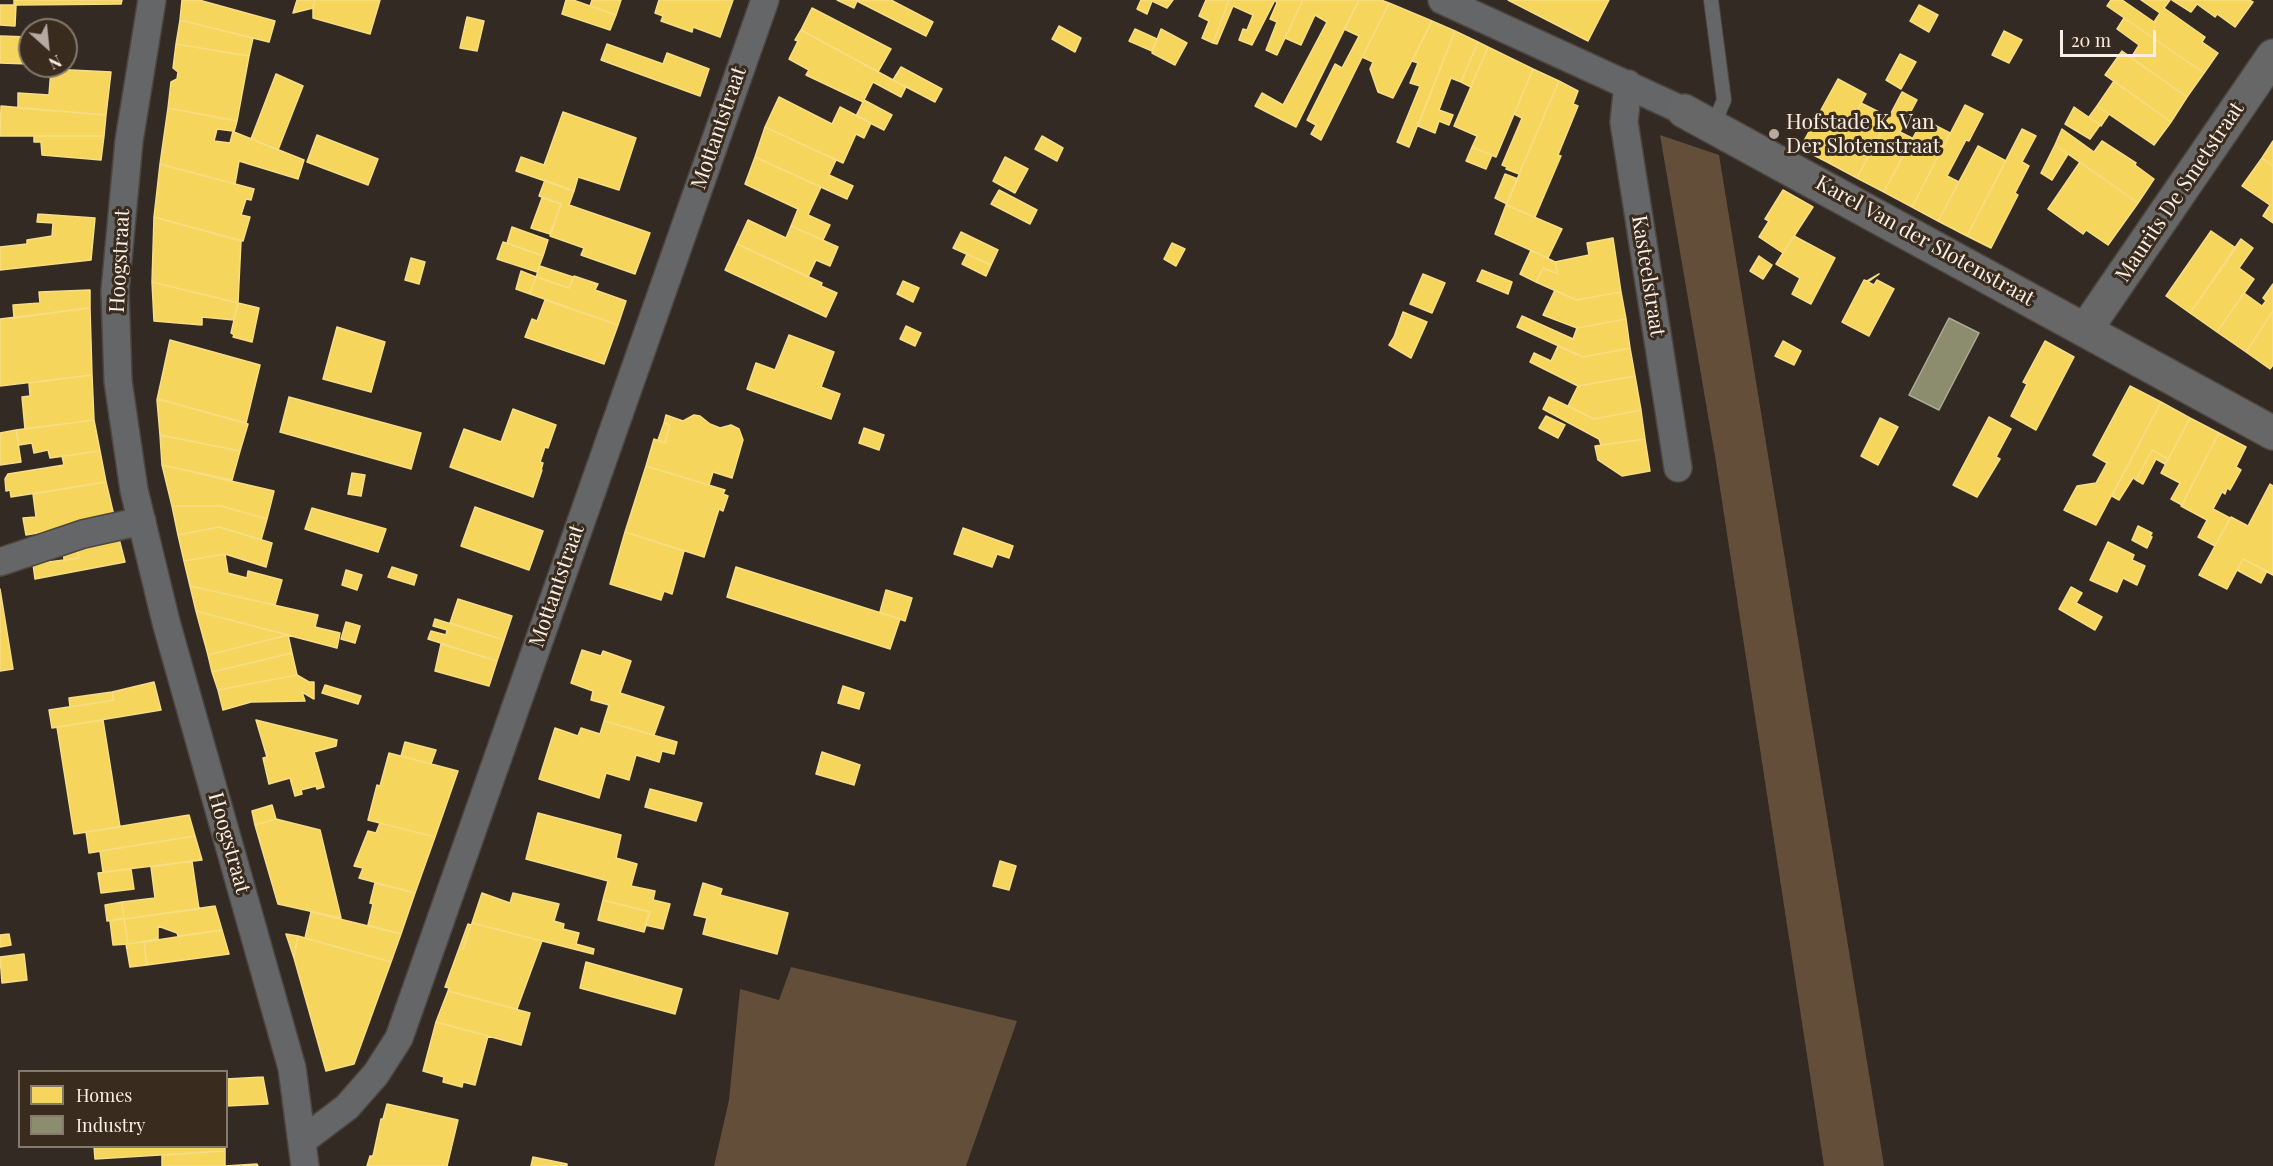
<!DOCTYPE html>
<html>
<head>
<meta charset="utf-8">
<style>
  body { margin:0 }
  #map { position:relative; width:2273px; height:1166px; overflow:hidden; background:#332b23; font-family:"Playfair Display",serif }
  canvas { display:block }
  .legend { position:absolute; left:18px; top:1070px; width:210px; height:78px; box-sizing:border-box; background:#392b1d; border:2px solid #86796d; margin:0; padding:8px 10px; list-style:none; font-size:18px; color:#f9efe6 }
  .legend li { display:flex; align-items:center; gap:12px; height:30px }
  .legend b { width:30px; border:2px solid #86796d }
  .north { position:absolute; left:18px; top:18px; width:60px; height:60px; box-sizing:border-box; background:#392b1d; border:2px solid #86796d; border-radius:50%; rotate:153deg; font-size:16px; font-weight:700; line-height:24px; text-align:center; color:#f9efe6 }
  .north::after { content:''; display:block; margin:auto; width:21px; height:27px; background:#b4aaa2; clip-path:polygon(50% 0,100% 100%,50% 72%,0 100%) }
  .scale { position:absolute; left:2060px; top:30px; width:96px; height:27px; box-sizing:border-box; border:3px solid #f9efe6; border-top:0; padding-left:8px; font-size:18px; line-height:21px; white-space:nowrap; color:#f9efe6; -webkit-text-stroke:4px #392b1d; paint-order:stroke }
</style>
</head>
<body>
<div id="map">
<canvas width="2273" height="1166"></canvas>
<ul class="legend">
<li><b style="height:16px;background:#f6d55c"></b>Homes</li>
<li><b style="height:16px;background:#8c8c6e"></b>Industry</li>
</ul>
<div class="north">N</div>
<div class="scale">20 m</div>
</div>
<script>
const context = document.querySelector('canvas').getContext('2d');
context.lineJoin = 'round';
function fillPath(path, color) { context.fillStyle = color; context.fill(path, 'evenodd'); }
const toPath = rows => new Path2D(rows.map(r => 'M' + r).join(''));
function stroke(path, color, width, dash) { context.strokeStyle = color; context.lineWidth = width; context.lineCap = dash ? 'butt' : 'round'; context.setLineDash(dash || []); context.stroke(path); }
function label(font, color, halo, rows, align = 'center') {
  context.font = font + ' "Playfair Display",serif'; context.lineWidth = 6; context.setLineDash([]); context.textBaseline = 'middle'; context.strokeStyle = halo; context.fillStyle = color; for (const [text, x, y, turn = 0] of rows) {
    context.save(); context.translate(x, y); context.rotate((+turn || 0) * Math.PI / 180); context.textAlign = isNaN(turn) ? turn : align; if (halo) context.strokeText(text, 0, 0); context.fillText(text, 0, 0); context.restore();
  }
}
const green = toPath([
  [1660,135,1719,155,1884,1166,1824,1166,1716,462],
  [791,967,1017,1021,966,1166,714,1166,729,1100,740,989,779,1000]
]);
const homes = toPath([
  [14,0,122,0,121,4,16,5,14,5,14,0],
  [182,0,199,0,275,21,269,42,180,20,182,0],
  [297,0,315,0,313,8,293,13,297,0],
  [315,0,380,0,370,34,313,18,313,8,315,0],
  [566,0,573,0,616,15,610,30,562,14,566,0],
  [592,0,621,0,616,15,590,6,592,0],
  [659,0,733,0,720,37,693,27,692,32,661,21,663,16,655,13,659,0],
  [837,0,891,0,933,22,926,36,857,1,854,8,837,0],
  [1141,0,1173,0,1167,8,1152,1,1147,14,1137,9,1141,0],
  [1206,0,1229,0,1213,43,1202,38,1209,21,1199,16,1206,0],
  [1229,0,1275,0,1252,45,1239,40,1243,29,1247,30,1253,15,1233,6,1217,44,1213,43,1229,0],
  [1275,0,1303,0,1277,55,1266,50,1277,22,1270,19,1277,3,1275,0],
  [1303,0,1359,0,1296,127,1255,106,1262,93,1283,105,1327,22,1315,15,1301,45,1285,38,1303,0],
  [1359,0,1381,0,1389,3,1321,140,1311,134,1316,125,1307,120,1335,64,1342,68,1359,36,1344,29,1359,0],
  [1508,0,1609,0,1588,41,1508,0],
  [2111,0,2122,0,2154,22,2160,13,2141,0,2170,0,2164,8,2205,37,2202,42,2218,53,2204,73,2107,6,2111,0],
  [2172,0,2249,0,2253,2,2235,27,2217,14,2215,17,2197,4,2191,12,2172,0],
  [1389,3,1432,21,1393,98,1378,92,1370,69,1373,62,1362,57,1389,3],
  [0,5,16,5,15,26,0,25,0,5],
  [1919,5,1938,15,1929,32,1910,21,1919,5],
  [812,8,891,49,878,72,801,30,812,8],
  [467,17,484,21,477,51,460,48,467,17],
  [2124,18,2204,73,2187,97,2131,58,2139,45,2117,29,2124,18],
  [180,20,253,38,249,56,176,44,180,20],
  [1432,21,1455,31,1409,147,1397,142,1420,86,1410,83,1418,63,1412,61,1432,21],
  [1059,26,1081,38,1075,52,1052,39,1059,26],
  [1135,29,1157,39,1152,51,1129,41,1135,29],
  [1161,29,1187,43,1175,65,1152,53,1161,29],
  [801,30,906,87,901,97,873,82,864,100,892,115,884,130,856,116,863,102,806,75,809,70,789,59,798,41,795,40,801,30],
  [1455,31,1478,42,1461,82,1451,78,1439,110,1453,115,1449,125,1439,121,1435,133,1418,126,1455,31],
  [2004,31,2022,40,2009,63,1992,55,2004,31],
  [0,36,30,37,30,64,0,63,0,36],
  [1478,42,1488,47,1471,87,1461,82,1478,42],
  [176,44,249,56,237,121,168,108,171,82,177,79,178,72,173,68,176,44],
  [607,44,663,64,667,53,709,69,700,96,601,60,607,44],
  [1488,47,1533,69,1496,157,1472,147,1477,136,1454,126,1488,47],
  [2122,51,2187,97,2171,122,2105,75,2122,51],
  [1900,54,1916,62,1901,89,1886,80,1900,54],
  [901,67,942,89,935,102,893,80,901,67],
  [51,69,111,72,106,115,18,108,18,93,49,95,51,69],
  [1533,69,1559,81,1519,174,1506,169,1507,167,1502,165,1522,118,1514,114,1533,69],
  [276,74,303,86,278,150,251,139,276,74],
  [1838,79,1866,94,1829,163,1800,148,1838,79],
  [1559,81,1578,91,1573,104,1578,106,1558,155,1561,156,1535,217,1506,205,1559,81],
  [2114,81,2171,122,2154,145,2097,106,2114,81],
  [1902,92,1917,100,1900,132,1912,138,1884,192,1857,178,1902,92],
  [779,97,832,124,840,107,871,123,864,138,856,134,843,163,765,127,779,97],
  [1861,103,1889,117,1857,178,1829,163,1861,103],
  [1965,105,1983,114,1969,141,1966,140,1947,176,1959,182,1938,221,1912,207,1965,105],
  [1,106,106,115,104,136,0,136,1,106],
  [2097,106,2109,114,2101,126,2089,117,2097,106],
  [2074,107,2100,125,2090,139,2065,124,2074,107],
  [168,108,237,121,234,132,304,160,298,179,239,161,235,184,160,164,168,108],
  [217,129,233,131,230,143,214,141,217,129],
  [563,112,636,138,619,190,578,177,574,191,516,171,521,157,544,165,563,112],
  [1923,119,1950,133,1912,207,1884,192,1923,119],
  [765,127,836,160,829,175,853,186,847,199,755,157,765,127],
  [2022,129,2036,136,2022,162,2029,166,2015,193,2018,195,1991,248,1967,236,2022,129],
  [2062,129,2094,152,2102,141,2136,163,2135,165,2154,179,2138,203,2055,145,2062,129],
  [317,135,378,159,368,185,307,162,317,135],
  [34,136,104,136,101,160,42,155,41,142,34,142,34,136],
  [1042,136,1063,148,1057,161,1035,149,1042,136],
  [2273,141,2273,166,2262,158,2273,141],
  [2055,145,2068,154,2052,180,2041,173,2055,145],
  [1978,146,2006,161,1967,236,1938,221,1978,146],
  [1472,147,1492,155,1486,169,1466,161,1472,147],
  [755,157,821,187,808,215,830,225,823,240,791,226,798,209,745,184,755,157],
  [1005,157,1028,169,1015,193,993,181,1005,157],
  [2262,158,2273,166,2273,223,2263,216,2270,205,2242,186,2262,158],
  [2080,162,2138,203,2108,245,2086,230,2083,234,2048,209,2080,162],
  [160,164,254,189,251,200,246,199,241,215,250,217,243,241,154,217,160,164],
  [1505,174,1518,179,1507,204,1495,198,1505,174],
  [545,180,574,191,569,205,650,233,635,274,581,255,584,248,550,236,561,204,539,196,545,180],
  [999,190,1037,210,1030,224,991,204,999,190],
  [1783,190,1813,207,1783,253,1759,237,1769,221,1765,219,1783,190],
  [542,198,561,204,550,234,531,228,542,198],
  [1506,205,1562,229,1548,258,1495,234,1506,205],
  [38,214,95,218,91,260,0,270,0,247,27,244,27,240,52,236,53,223,37,222,38,214],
  [154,217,241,241,238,303,152,282,154,217],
  [748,220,786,238,791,226,838,247,830,266,816,260,808,277,737,244,748,220],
  [512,227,548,240,543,256,507,243,512,227],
  [2211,231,2236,248,2190,313,2166,296,2211,231],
  [961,232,998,250,991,265,953,248,961,232],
  [1794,236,1835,258,1811,304,1792,294,1800,278,1776,264,1794,236],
  [1613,238,1621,292,1576,300,1536,282,1543,268,1558,274,1555,262,1589,255,1587,243,1613,238],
  [2241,239,2253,248,2239,268,2254,279,2217,332,2190,313,2241,239],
  [503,242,543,256,537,272,497,259,503,242],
  [1172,243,1185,249,1176,266,1164,259,1172,243],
  [737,244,822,283,821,286,837,293,826,317,725,270,737,244],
  [1531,250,1555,262,1558,274,1543,268,1536,282,1520,274,1531,250],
  [967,254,991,265,986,276,962,264,967,254],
  [1759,256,1772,265,1763,279,1750,271,1759,256],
  [411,258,425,262,419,284,405,280,411,258],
  [540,266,573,277,569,288,536,277,540,266],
  [1482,270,1512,282,1508,294,1477,281,1482,270],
  [521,271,536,277,530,294,516,289,521,271],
  [1423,274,1445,283,1432,313,1410,304,1423,274],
  [1879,274,1868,282,1874,285,1877,280,1894,289,1869,336,1842,322,1864,280,1867,281,1879,274],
  [574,276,598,284,595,290,626,301,618,325,530,294,536,277,569,288,574,276],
  [903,281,919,288,913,302,897,294,903,281],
  [152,282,238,303,234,320,202,317,202,325,154,321,152,282],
  [2273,284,2273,311,2246,352,2217,332,2244,293,2262,306,2266,301,2263,298,2273,284],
  [90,290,90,308,14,318,13,305,40,303,39,292,90,290],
  [1555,290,1576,300,1621,292,1626,319,1577,328,1543,315,1555,290],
  [545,300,618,325,604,364,525,337,532,319,537,321,545,300],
  [238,303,259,308,252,342,233,337,234,335,231,333,238,303],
  [90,308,92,375,0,386,0,319,90,308],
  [2273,311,2273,365,2270,369,2246,352,2273,311],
  [1403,312,1427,322,1411,358,1389,345,1394,337,1403,312],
  [1522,316,1573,339,1577,328,1626,319,1630,348,1583,357,1517,327,1522,316],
  [906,326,921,333,915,346,900,339,906,326],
  [337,327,385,342,371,392,323,379,337,327],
  [789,335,834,352,821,387,840,394,831,419,747,389,756,363,775,370,789,335],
  [170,340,260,365,246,423,162,400,157,400,170,340],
  [1783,341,1801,351,1794,365,1775,356,1783,341],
  [2045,341,2074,357,2036,430,2011,416,2027,384,2023,382,2045,341],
  [1558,346,1583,357,1630,348,1635,376,1578,386,1530,362,1534,353,1551,361,1558,346],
  [92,375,94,420,25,429,22,397,30,396,29,383,92,375],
  [1635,376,1641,410,1594,419,1568,406,1578,386,1635,376],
  [2130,386,2161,402,2096,525,2064,510,2077,486,2096,483,2107,463,2093,455,2130,386],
  [289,397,421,433,411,469,280,432,289,397],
  [1549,397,1594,419,1641,410,1645,439,1601,445,1599,439,1543,409,1549,397],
  [157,400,162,400,248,424,240,451,160,435,157,400],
  [2161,402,2190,418,2168,459,2152,450,2136,480,2133,478,2119,500,2112,496,2161,402],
  [513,409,556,425,548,448,545,447,540,462,543,463,541,470,542,470,533,497,450,467,464,429,501,442,513,409],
  [666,415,683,421,694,415,700,416,710,424,720,428,731,425,739,429,743,440,732,478,713,472,709,485,646,466,654,439,665,443,670,425,664,423,666,415],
  [1546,416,1565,425,1558,438,1539,428,1546,416],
  [1989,417,2011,429,1996,457,2000,459,1977,497,1953,485,1989,417],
  [1880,418,1898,427,1878,465,1861,456,1880,418],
  [2190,418,2219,433,2182,505,2171,499,2180,483,2161,473,2190,418],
  [94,420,100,451,50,458,48,450,34,453,32,443,19,445,16,430,94,420],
  [664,423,670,425,665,443,658,440,664,423],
  [864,428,884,435,879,450,859,443,864,428],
  [16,430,21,462,0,465,0,433,16,430],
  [2219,433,2246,447,2236,467,2241,470,2230,490,2227,488,2225,494,2222,492,2213,509,2230,518,2215,546,2198,537,2207,520,2181,506,2219,433],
  [160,435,240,451,232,480,162,465,160,435],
  [1645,439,1650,471,1622,476,1598,460,1595,446,1645,439],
  [2152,450,2168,459,2165,464,2156,459,2143,484,2136,480,2152,450],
  [100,451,106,482,11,497,10,490,6,491,5,479,8,474,64,465,62,456,100,451],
  [162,465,274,491,267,519,221,506,172,506,162,465],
  [646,466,725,490,723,494,728,496,723,511,719,509,704,557,625,532,646,466],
  [352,473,365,475,361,496,348,494,352,473],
  [106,482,115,520,26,535,23,518,36,517,33,494,106,482],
  [2270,484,2273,486,2273,575,2243,559,2227,589,2199,575,2231,517,2248,526,2270,484],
  [172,506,221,506,267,519,261,540,219,527,178,535,172,506],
  [475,507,543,531,529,570,461,546,475,507],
  [312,508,386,529,378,552,305,529,312,508],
  [2138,526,2152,533,2150,536,2152,537,2147,548,2132,540,2138,526],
  [219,527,272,543,266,567,225,554,184,561,178,535,219,527],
  [963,528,1013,546,1009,558,997,554,992,567,954,554,963,528],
  [625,532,684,551,672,594,664,591,661,600,610,584,625,532],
  [118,535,125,562,35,579,33,564,79,558,76,545,118,535],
  [2108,542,2134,555,2132,560,2145,566,2137,585,2123,578,2117,592,2090,580,2108,542],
  [76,545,79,558,64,560,63,548,76,545],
  [225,554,228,573,247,578,248,571,282,580,275,605,190,586,184,561,225,554],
  [2243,559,2267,571,2261,583,2237,570,2243,559],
  [392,567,417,575,414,585,388,577,392,567],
  [736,567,900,619,890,649,727,597,736,567],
  [346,570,362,575,357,590,342,585,346,570],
  [190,586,318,615,315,627,340,633,337,648,196,611,190,586],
  [2071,587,2082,593,2076,603,2102,617,2095,630,2059,609,2071,587],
  [0,589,13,669,0,671,0,589],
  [886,590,912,598,905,621,880,612,886,590],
  [458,599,512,616,504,640,450,623,458,599],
  [196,611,288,635,208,655,196,611],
  [435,619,504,640,497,661,428,639,431,631,446,635,447,630,433,626,435,619],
  [346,622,360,626,355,643,341,639,346,622],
  [288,635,292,653,212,672,208,655,288,635],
  [441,644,497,661,489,686,435,671,441,644],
  [582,650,601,656,603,651,631,661,620,693,664,707,654,735,604,721,609,705,591,700,593,691,571,683,582,650],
  [292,653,297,675,218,690,212,672,292,653],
  [297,675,309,682,314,682,314,699,302,692,305,701,251,702,223,710,218,690,297,675],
  [154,682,161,710,52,728,49,710,114,700,112,692,154,682],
  [325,685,361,696,358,704,322,693,325,685],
  [843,686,864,693,859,709,838,703,843,686],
  [112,692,114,700,70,707,69,698,112,692],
  [103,720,120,827,74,834,57,727,103,720],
  [256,720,337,740,336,746,314,752,324,787,317,789,316,786,301,790,302,794,295,796,290,778,269,784,263,758,267,757,256,720],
  [604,721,677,742,674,754,662,751,659,762,636,755,629,780,606,773,599,798,539,779,555,728,578,736,581,728,600,734,604,721],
  [405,742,436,750,431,764,401,756,405,742],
  [822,752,860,765,854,785,816,774,822,752],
  [389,753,458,771,435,837,368,820,377,785,380,786,389,753],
  [650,789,702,803,696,821,645,807,650,789],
  [272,805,276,819,255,825,252,811,272,805],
  [538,813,621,835,616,858,637,864,631,886,655,891,653,900,670,904,663,929,645,925,650,912,603,900,608,881,526,859,538,813],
  [189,815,195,836,89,853,86,832,189,815],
  [276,819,320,830,341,918,278,904,255,825,276,819],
  [380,823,435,837,415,893,359,878,363,868,354,866,368,831,376,833,380,823],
  [195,836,202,860,103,872,100,851,195,836],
  [192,861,199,909,124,919,122,902,155,898,151,867,192,861],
  [1000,861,1016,866,1009,890,993,886,1000,861],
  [131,869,134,889,101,893,98,873,131,869],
  [375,883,415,893,401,934,368,925,373,904,370,903,375,883],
  [703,883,722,889,720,895,788,913,777,954,703,934,707,918,694,915,703,883],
  [482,893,510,903,513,893,559,904,554,921,564,924,563,929,579,933,576,944,594,949,593,954,472,923,482,893],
  [603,900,650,912,644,932,598,920,603,900],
  [122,902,124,919,107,921,105,905,122,902],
  [215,906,222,930,178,936,177,933,158,926,158,939,128,944,124,919,215,906],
  [311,912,401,934,391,962,305,938,311,912],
  [124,918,128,944,113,945,110,921,124,918],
  [472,923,542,941,517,1009,448,991,449,988,445,987,468,924,471,925,463,949,472,923],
  [222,930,229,954,147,965,144,942,222,930],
  [9,934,11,945,0,947,0,935,9,934],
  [286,934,298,936,294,958,286,934],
  [298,936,391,962,354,1064,326,1071,294,958,298,936],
  [144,942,147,965,130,967,126,944,144,942],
  [24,954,27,980,2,983,0,957,24,954],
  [586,962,682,989,675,1014,580,988,586,962],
  [448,991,530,1013,521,1045,436,1022,448,991],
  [436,1022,488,1036,475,1085,463,1082,462,1087,443,1082,444,1077,423,1071,436,1022],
  [263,1077,268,1104,226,1106,226,1079,263,1077],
  [387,1104,458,1120,447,1166,367,1166,370,1156,373,1156,381,1119,383,1119,387,1104],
  [94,1146,225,1146,225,1151,95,1159,94,1146],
  [225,1151,225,1166,257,1164,258,1166,162,1166,162,1155,225,1151],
  [533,1157,567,1164,567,1166,531,1166,533,1157]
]);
const industry = toPath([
  [1949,318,1979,333,1939,410,1909,395,1949,318]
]);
const lane = toPath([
  [1711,0,1724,100,1713,126]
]);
const street = toPath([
  [152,0,129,141,115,291,118,381,134,490,166,622,292,1068,305,1166],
  [1442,0,1684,111],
  [1628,84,1624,122,1678,468],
  [0,562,83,534,142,521],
  [302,1141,347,1107,376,1074,399,1038,765,0]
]);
const secondary = toPath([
  [1684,111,2273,433],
  [2086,329,2273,56]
]);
const markers = [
  [1774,134,6,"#b4aaa2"]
];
const poiNames = [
  ["Hofstade K. Van",1786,122],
  ["Der Slotenstraat",1786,146]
];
const streetNames = [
  ["Mottantstraat",719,128,-71],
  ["Maurits De Smetstraat",2180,192,-56],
  ["Karel Van der Slotenstraat",1925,241,29],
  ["Hoogstraat",120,261,-87],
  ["Kasteelstraat",1648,276,81],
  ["Mottantstraat",557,586,-71],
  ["Hoogstraat",229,843,74]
];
fillPath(green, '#634e39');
fillPath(homes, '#f6d55c');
stroke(homes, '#f7dd85', 1.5);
fillPath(industry, '#8c8c6e');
stroke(industry, '#adaa92', 1.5);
stroke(lane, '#4d4640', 16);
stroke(street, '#4d4640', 30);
stroke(secondary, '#4d4640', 36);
stroke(lane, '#656667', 14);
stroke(street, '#656667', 27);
stroke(secondary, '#686768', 33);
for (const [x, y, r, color] of markers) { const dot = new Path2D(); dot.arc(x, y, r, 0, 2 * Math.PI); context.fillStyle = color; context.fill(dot); stroke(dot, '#392b1d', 2); }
label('21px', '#f9efe6', '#392b1d', poiNames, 'left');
label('21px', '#f9efe6', '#392b1d', streetNames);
</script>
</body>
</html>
